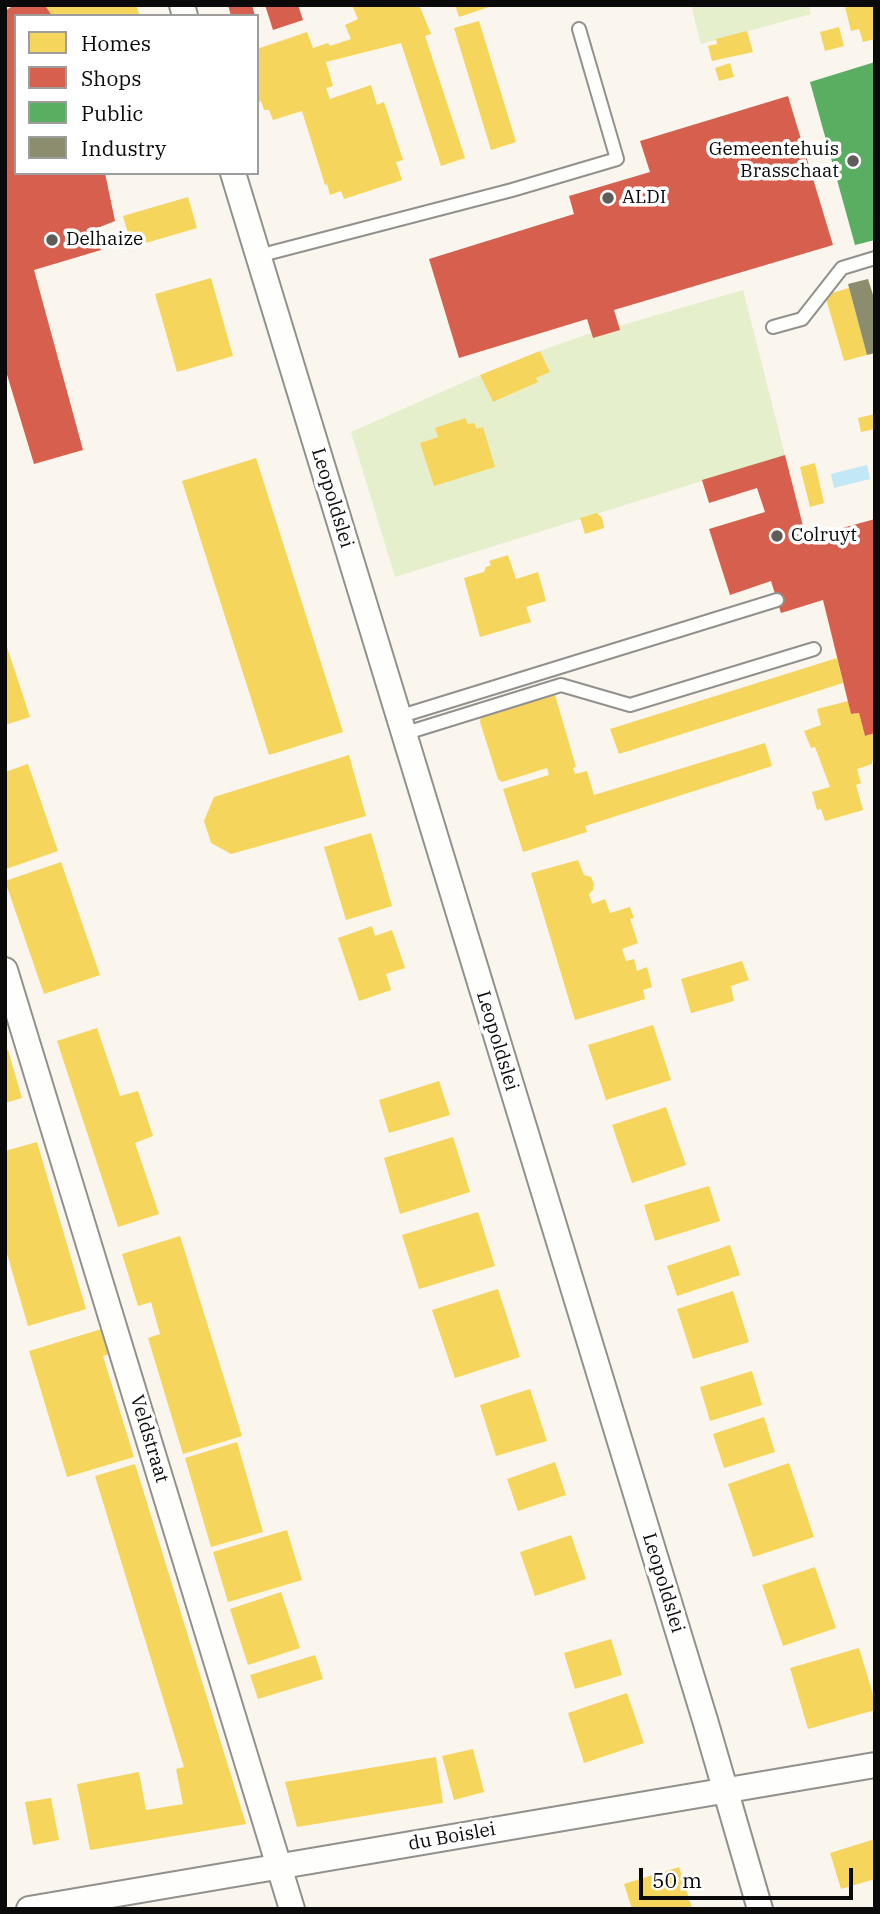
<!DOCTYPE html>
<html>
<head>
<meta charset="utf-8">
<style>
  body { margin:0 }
  #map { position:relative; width:880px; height:1914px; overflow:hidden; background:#faf6ed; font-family:"IBM Plex Serif",serif }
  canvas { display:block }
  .frame { position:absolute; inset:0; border:7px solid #0a0a0a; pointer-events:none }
  .legend { position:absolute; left:14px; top:14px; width:245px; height:161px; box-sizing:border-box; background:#fff; border:2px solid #9d9d9d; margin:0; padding:9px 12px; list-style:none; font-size:21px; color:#0a0a0a }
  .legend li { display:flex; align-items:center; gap:14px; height:35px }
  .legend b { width:35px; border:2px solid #9d9d9d }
  .scale { position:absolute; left:639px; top:1868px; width:214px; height:32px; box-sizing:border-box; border:4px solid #0a0a0a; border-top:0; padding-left:9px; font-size:21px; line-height:24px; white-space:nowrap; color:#0a0a0a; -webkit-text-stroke:5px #fff; paint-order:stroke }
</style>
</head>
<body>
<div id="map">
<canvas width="880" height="1914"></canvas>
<div class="frame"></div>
<ul class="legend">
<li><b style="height:19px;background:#f6d55c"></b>Homes</li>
<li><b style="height:19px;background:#d6604d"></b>Shops</li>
<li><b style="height:19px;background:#5aae61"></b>Public</li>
<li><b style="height:19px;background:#8c8c6e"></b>Industry</li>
</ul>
<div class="scale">50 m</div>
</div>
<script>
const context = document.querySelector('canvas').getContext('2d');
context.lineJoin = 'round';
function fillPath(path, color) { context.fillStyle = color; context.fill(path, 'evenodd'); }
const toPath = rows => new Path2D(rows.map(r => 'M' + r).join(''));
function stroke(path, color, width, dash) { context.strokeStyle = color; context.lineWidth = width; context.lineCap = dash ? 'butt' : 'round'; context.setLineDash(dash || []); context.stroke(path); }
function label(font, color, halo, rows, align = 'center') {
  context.font = font + ' "IBM Plex Serif",serif'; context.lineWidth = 7; context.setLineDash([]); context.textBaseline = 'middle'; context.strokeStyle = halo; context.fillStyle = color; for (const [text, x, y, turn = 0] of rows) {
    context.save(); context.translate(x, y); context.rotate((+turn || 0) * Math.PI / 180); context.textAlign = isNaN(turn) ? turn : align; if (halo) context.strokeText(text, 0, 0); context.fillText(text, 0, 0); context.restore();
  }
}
const green = toPath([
  [691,5,809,5,811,14,701,44],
  [743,290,785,455,395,577,351,432,480,375,493,402,537,382,536,378,550,372,540,351,591,333,593,338,620,330,619,326]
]);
const water = toPath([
  [867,465,870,479,834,488,831,474]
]);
const homes = toPath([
  [45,5,136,5,140,16,52,16],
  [352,5,419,5,431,34,425,36,465,158,441,166,401,43,326,62,333,86,326,88,330,99,371,85,377,105,384,102,403,160,396,162,402,180,344,199,341,191,330,195,327,184,325,185,302,111,273,120,269,110,264,110,261,101,259,102,257,49,307,32,313,48,328,43,330,46,351,39,345,25,358,19],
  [455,5,492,5,492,6,459,17],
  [850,5,875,5,875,39,863,42,859,29,851,31,845,7],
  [479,21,516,142,491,150,454,28],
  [839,27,844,46,825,51,820,32],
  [747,31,753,52,712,61,708,46,717,44,716,39],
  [730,63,734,77,719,81,715,68],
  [188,197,197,228,132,247,123,216],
  [211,278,233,356,177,372,155,294],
  [849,288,867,355,844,361,825,295],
  [540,351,550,372,536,378,538,382,493,402,480,375],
  [875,414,875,429,861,432,858,418],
  [465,418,468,424,474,423,477,429,483,427,495,467,434,486,420,443,438,437,435,428],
  [256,458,343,732,269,755,182,481],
  [815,463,824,503,810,507,800,467],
  [597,513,602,518,604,528,585,534,580,518],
  [508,555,516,579,538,572,546,601,526,607,531,622,480,637,464,578,484,572,486,567,491,565,489,561],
  [5,641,30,717,5,725],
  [837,658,843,683,619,754,610,729],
  [555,695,576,767,573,768,575,774,587,771,594,795,765,743,772,766,585,826,587,832,523,852,503,789,549,775,547,768,502,782,498,779,480,722,481,717],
  [848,701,851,714,859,713,865,736,875,733,875,760,872,761,872,764,857,769,861,783,856,785,863,810,825,821,821,809,817,810,812,792,830,787,815,747,811,748,804,731,821,725,817,709],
  [349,755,366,816,231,854,211,843,204,821,214,797],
  [28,764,58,851,6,869,5,772],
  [371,833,392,906,346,920,324,847],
  [578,860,584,875,591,877,594,884,593,890,589,894,592,904,605,899,610,913,630,907,634,918,630,919,638,943,622,949,626,961,634,959,637,971,647,967,652,987,643,990,645,999,575,1020,531,873],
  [61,862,100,975,44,994,5,881],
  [372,926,375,936,392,930,405,968,386,974,391,990,359,1001,338,938],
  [742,961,749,980,731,986,734,1001,691,1013,681,979],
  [653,1025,671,1080,606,1100,588,1045],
  [97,1028,120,1096,138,1091,153,1136,135,1143,159,1214,118,1227,57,1041],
  [8,1050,22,1098,5,1103,5,1051],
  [439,1081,450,1115,389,1133,379,1100],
  [666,1107,686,1165,632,1183,612,1125],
  [453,1137,470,1192,400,1214,384,1158],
  [37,1142,86,1309,28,1326,5,1247,5,1151],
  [709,1186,720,1221,655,1241,644,1205],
  [478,1212,495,1266,419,1289,402,1235],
  [180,1236,242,1436,183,1454,148,1338,160,1334,151,1302,138,1306,122,1254],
  [730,1245,740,1275,677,1296,667,1266],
  [498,1289,520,1357,455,1378,432,1310],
  [733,1291,749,1342,693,1359,677,1309],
  [105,1328,112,1353,103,1356,134,1457,67,1477,29,1351],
  [752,1371,762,1405,710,1421,700,1387],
  [530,1389,547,1441,496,1456,480,1405],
  [764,1417,775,1452,724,1468,713,1434],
  [237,1442,263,1532,211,1547,185,1458],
  [555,1462,566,1495,518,1511,507,1479],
  [789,1463,814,1537,753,1557,728,1484],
  [135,1464,246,1824,90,1850,77,1784,139,1772,146,1810,183,1804,176,1769,184,1767,95,1476],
  [287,1530,302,1580,228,1602,213,1552],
  [571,1535,586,1579,535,1596,520,1552],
  [815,1567,836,1628,783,1646,762,1585],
  [281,1592,300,1648,248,1665,230,1609],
  [611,1639,622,1675,575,1689,564,1653],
  [859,1648,875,1701,875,1710,808,1729,790,1668],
  [315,1655,323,1679,258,1699,250,1675],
  [627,1693,644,1743,584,1763,568,1713],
  [473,1749,484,1792,454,1800,442,1756],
  [436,1757,443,1803,297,1827,285,1782],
  [51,1798,59,1840,33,1845,25,1802],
  [875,1839,875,1879,841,1889,830,1853],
  [679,1867,692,1908,632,1909,624,1884]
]);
const shops = toPath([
  [14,5,45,5,52,16,16,16,16,173,105,173,115,221,95,229,101,250,34,270,83,450,34,464,5,368,5,11],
  [228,5,252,5,255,16,231,16],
  [265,5,298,5,303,20,273,30],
  [788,96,833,245,614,310,620,330,593,338,587,319,459,358,429,259,574,214,569,196,650,172,640,141],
  [785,455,806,538,875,519,875,733,865,736,859,713,851,714,823,600,781,613,771,581,730,595,709,529,765,512,757,488,709,503,702,480]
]);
const public = toPath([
  [875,62,875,240,855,245,810,82]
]);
const industry = toPath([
  [868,279,875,301,875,353,867,355,848,284]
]);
const lane = toPath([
  [258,256,512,190,617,159,579,29],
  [773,327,802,319,842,268,875,258],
  [398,717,777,600],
  [403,734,561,685,630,705,814,649]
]);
const street = toPath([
  [182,5,185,16],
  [233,173,705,1720,760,1909],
  [5,970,292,1909],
  [29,1909,875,1765]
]);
const markers = [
  [853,161,7,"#5e5d59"],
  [608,198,7,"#5e5d59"],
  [52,240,7,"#5e5d59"],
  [777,536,7,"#5e5d59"]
];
const poiNames = [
  ["Gemeentehuis",839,150,"right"],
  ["Brasschaat",839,172,"right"],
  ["ALDI",622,198],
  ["Delhaize",66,240],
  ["Colruyt",791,536]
];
const streetNames = [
  ["Leopoldslei",332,498,73],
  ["Leopoldslei",497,1041,73],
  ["Veldstraat",149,1439,73],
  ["Leopoldslei",663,1583,73],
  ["du Boislei",452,1837,-10]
];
fillPath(green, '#e5efcc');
fillPath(water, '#c2e7f5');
fillPath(homes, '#f6d55c');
fillPath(shops, '#d6604d');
fillPath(public, '#5aae61');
fillPath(industry, '#8c8c6e');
stroke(lane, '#92908c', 16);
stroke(street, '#92908c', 28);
stroke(lane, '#fefefc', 12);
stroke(street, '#fefefc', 24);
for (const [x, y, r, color] of markers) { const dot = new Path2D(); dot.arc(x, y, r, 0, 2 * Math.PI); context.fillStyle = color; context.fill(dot); stroke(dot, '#fff', 2.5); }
label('19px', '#0a0a0a', '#fff', poiNames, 'left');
label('19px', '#0a0a0a', '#fff', streetNames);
</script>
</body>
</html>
